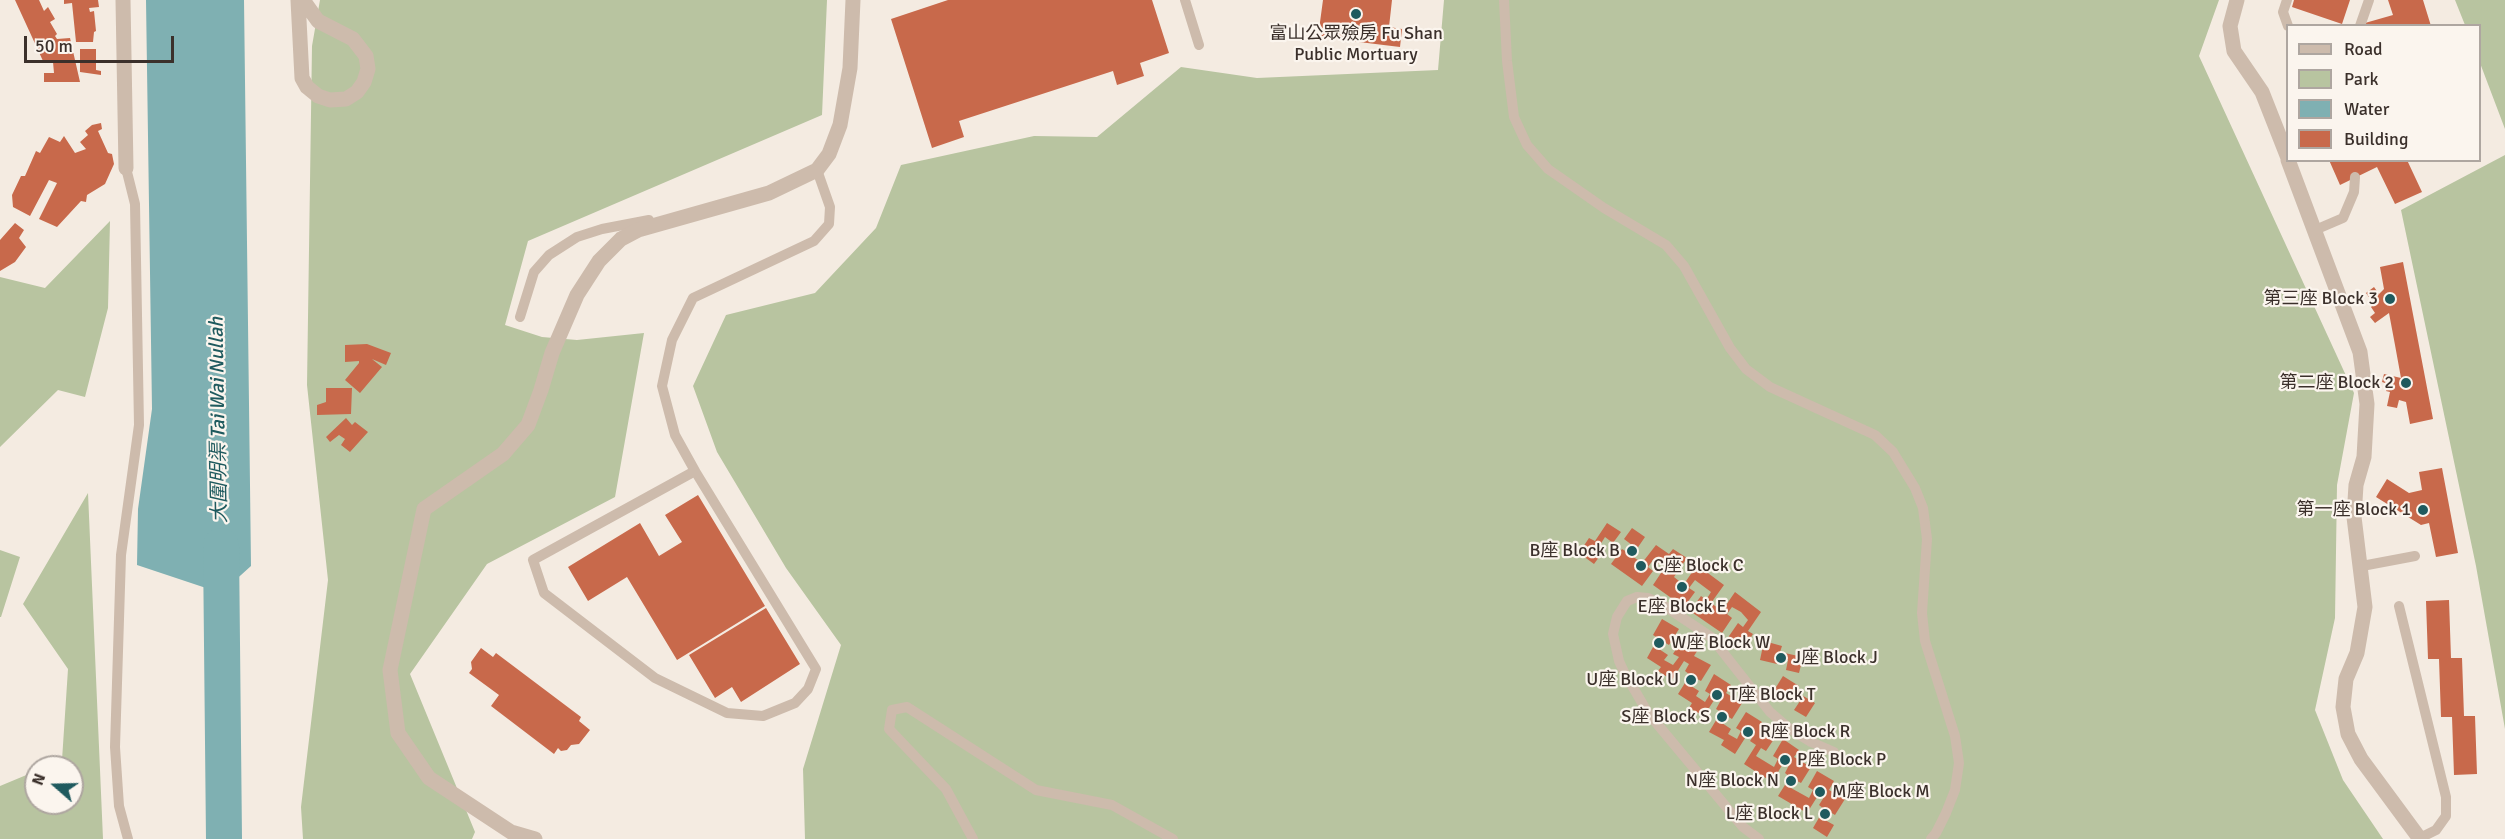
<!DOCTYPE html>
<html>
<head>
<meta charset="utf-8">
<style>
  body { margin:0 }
  #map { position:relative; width:2505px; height:839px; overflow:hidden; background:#f4ebe1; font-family:Signika,sans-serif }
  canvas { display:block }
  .legend { position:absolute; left:2286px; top:24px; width:195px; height:138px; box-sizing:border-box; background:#fbf5ee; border:2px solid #aea6a0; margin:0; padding:8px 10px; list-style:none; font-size:18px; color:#3b302b }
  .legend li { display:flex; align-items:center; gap:12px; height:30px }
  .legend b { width:30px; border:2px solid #aea6a0 }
  .north { position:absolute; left:24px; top:755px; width:60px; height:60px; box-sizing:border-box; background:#fbf5ee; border:2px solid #aea6a0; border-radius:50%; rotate:290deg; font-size:16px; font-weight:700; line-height:24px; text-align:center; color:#3b302b }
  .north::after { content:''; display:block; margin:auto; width:21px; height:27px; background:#1f5a5e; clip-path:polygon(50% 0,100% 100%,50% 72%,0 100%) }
  .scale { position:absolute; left:24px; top:36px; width:150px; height:27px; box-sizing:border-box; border:3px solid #3b302b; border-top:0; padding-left:8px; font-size:18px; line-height:21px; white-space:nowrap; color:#3b302b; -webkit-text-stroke:4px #fbf5ee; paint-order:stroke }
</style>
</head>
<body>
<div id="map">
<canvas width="2505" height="839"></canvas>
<ul class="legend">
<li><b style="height:8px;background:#cdbbac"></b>Road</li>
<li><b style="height:16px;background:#b8c4a0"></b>Park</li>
<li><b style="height:16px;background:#7fb0b2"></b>Water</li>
<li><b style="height:16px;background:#c8694b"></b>Building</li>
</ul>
<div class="north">N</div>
<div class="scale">50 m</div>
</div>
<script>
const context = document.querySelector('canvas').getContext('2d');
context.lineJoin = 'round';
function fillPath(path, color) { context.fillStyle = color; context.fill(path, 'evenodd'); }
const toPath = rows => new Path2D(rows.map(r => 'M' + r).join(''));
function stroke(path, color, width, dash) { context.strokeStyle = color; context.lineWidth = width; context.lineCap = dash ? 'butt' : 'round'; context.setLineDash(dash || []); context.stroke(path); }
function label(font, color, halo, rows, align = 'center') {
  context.font = font + ' Signika,"Noto Sans TC",sans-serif'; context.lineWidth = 4.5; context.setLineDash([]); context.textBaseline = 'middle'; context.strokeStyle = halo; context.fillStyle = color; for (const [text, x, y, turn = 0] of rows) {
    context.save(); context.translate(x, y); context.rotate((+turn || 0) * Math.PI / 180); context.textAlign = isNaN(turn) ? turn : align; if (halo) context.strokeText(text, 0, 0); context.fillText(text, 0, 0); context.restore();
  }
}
const green = toPath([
  [320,0,827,0,822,115,528,241,505,325,542,337,577,340,644,333,615,497,487,564,410,674,475,832,472,839,303,839,301,807,328,580,307,385,312,46],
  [1444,0,2219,0,2199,56,2354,393,2337,485,2335,618,2315,710,2343,780,2383,839,805,839,803,769,841,645,786,568,717,452,693,386,726,315,815,293,876,228,901,165,1034,136,1097,137,1181,67,1257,78,1438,70],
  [2455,0,2505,0,2505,129,2480,63,2480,26,2465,25],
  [2505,155,2505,729,2476,566,2401,210],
  [110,221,108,308,85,397,58,390,0,447,0,277,45,288],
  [88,493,103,839,0,839,0,786,36,771,36,803,72,803,72,767,45,767,62,760,68,669,23,604],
  [0,550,20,557,1,617,0,617]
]);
const water = toPath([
  [146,0,244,0,251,566,221,593,137,565,138,509,152,409]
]);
const river = toPath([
  [221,546,224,839]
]);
const building = toPath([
  [15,0,39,0,44,11,48,7,55,19,50,22,57,34,55,36,57,39,70,38,80,82,44,82,44,73,54,73,53,62,43,61],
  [64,0,98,0,99,7,89,8,90,12,94,11,96,31,94,32,93,42,76,42,72,3,64,4],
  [948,0,1152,0,1169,53,1140,63,1144,76,1117,85,1113,71,959,121,964,137,932,148,891,19],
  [1323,0,1392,0,1389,27,1402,29,1400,47,1318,37],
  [2294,0,2350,0,2342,24,2292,7],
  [2388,0,2423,0,2431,26,2365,26,2365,23,2393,15],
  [80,49,96,49,96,70,101,71,101,75,80,72],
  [101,123,102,129,98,131,108,153,112,154,114,164,105,184,87,195,86,202,81,201,57,227,39,219,57,183,49,180,30,216,13,207,12,195,21,176,25,176,36,151,40,153,49,137,60,142,64,136,75,153,86,149,80,142,88,135,85,131,92,125],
  [2329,160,2407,160,2422,192,2395,204,2377,167,2340,185],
  [15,223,24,230,19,238,26,247,15,262,0,271,0,240],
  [2403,262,2433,419,2410,424,2406,402,2399,400,2397,408,2387,406,2390,392,2386,391,2388,384,2382,382,2384,374,2401,378,2395,345,2389,313,2375,323,2370,317,2375,313,2371,307,2374,304,2366,293,2374,287,2379,294,2384,289,2380,267],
  [367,344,391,353,386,365,372,359,382,367,360,393,345,380,359,363,359,361,345,362,345,345],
  [326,388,352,388,351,414,317,415,317,405,326,402],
  [346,418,352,425,355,422,368,432,350,452,341,445,345,439,339,435,330,442,326,437],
  [2442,468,2458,553,2436,557,2429,523,2421,525,2376,497,2387,479,2409,493,2422,490,2419,472],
  [698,495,765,606,677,660,627,577,588,601,568,567,640,523,659,556,682,542,665,515],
  [1607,523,1621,532,1613,543,1605,537,1600,545,1605,549,1594,564,1579,553,1589,538,1595,541],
  [1632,528,1645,537,1632,556,1642,563,1656,545,1669,554,1673,549,1687,558,1674,577,1679,581,1684,584,1697,565,1724,585,1711,603,1722,611,1735,592,1761,612,1748,631,1753,634,1743,649,1727,639,1738,623,1743,627,1748,620,1741,612,1732,607,1727,614,1732,618,1722,633,1690,611,1701,596,1706,600,1711,592,1695,580,1689,588,1695,592,1684,607,1653,585,1663,570,1669,573,1674,566,1665,560,1661,565,1653,560,1648,567,1653,571,1642,586,1611,564,1622,549,1627,552,1632,545,1624,539],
  [2449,600,2451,658,2462,658,2464,716,2475,716,2477,774,2454,775,2452,717,2441,717,2439,659,2428,659,2426,601],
  [766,608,800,664,741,702,732,687,715,698,689,655],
  [1662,619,1679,629,1669,645,1664,642,1659,649,1668,655,1664,660,1673,665,1679,657,1673,654,1683,638,1699,648,1694,656,1711,665,1701,681,1695,678,1691,686,1699,691,1696,696,1705,702,1710,694,1705,691,1714,674,1731,685,1726,693,1742,703,1732,719,1727,716,1722,723,1731,729,1728,734,1737,739,1741,731,1736,728,1746,712,1762,722,1760,726,1776,736,1766,751,1761,748,1756,756,1774,767,1778,759,1773,756,1783,739,1799,750,1794,757,1811,767,1801,783,1795,780,1791,788,1809,798,1813,790,1808,787,1817,771,1834,781,1829,790,1845,799,1835,815,1830,812,1825,820,1834,825,1827,837,1813,828,1824,809,1819,805,1824,797,1819,794,1807,813,1778,796,1790,777,1785,773,1789,765,1784,762,1772,782,1744,764,1756,745,1750,741,1752,738,1747,735,1735,754,1721,745,1724,740,1709,732,1721,712,1716,709,1721,700,1716,697,1704,716,1689,708,1692,703,1678,694,1690,675,1685,671,1689,664,1684,661,1672,680,1658,671,1661,667,1647,658,1658,638,1653,635],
  [1764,641,1782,646,1780,652,1803,657,1799,673,1786,670,1788,660,1779,658,1777,664,1760,660],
  [481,648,493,657,496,653,581,717,579,721,590,730,579,744,571,745,567,750,561,751,558,748,554,754,491,706,499,695,469,673,472,669,471,662],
  [1783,676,1799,686,1795,691,1815,703,1806,717,1794,710,1800,701,1792,696,1789,702,1773,692]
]);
const lane = toPath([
  [1185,0,1199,45],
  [1504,0,1507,61,1514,117,1527,145,1548,169,1604,208,1666,245,1684,266,1730,348,1746,369,1770,387,1875,435,1893,452,1915,488,1923,508,1927,539,1922,613,1925,641,1955,736,1959,763,1955,790,1946,813,1936,833,1931,839],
  [2287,0,2283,12,2288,26],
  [2360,26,2369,0],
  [126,168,135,204,139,425,121,555,115,747,119,806,128,839],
  [2315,230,2343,218,2354,192,2355,177],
  [520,317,534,272,549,255,577,237,602,229,649,220],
  [695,471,533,560,544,593,655,678,727,713,763,716,795,703,808,689,816,669,695,471,675,435,662,386,672,340,693,298,814,241,829,224,830,207,817,170],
  [2362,566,2415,556],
  [2399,606,2446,797,2446,816,2436,830,2420,838],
  [973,839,946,789,889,729,892,710,907,707,1036,790,1112,805,1173,839],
  [1759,839,1743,827,1648,713,1624,672,1619,661,1613,634,1617,617,1627,601,1637,597,1648,598,1663,605,1711,637,1770,712,1790,729,1811,742,1834,752]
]);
const street = toPath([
  [123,0,126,168],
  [298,0,302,78,307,87,318,96,330,100,346,99,357,92,364,82,368,69,366,56,353,39,318,21,303,0],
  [2237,0,2230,26,2234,51,2262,92,2288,158],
  [2288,160,2360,352,2367,404,2364,457,2356,485,2354,517,2365,607,2357,653,2346,679,2343,707,2348,734,2361,759,2420,839],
  [535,839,511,832,429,778,398,733,390,670,424,509,503,454,528,425,541,390,552,353,577,295,599,261,621,239,638,230,769,193,817,170,829,154,840,125,850,68,853,0]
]);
const markers = [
  [1356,14,6,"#1f5a5e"],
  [2390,299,6,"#1f5a5e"],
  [2406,383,6,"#1f5a5e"],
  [2423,510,6,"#1f5a5e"],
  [1632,551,6,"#1f5a5e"],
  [1641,566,6,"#1f5a5e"],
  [1682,587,6,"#1f5a5e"],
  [1659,643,6,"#1f5a5e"],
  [1781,658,6,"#1f5a5e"],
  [1691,680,6,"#1f5a5e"],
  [1717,695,6,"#1f5a5e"],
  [1722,717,6,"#1f5a5e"],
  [1748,732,6,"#1f5a5e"],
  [1785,760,6,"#1f5a5e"],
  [1791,781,6,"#1f5a5e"],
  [1820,792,6,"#1f5a5e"],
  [1825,814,6,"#1f5a5e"]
];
const poiNames = [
  ["富山公眾殮房 Fu Shan",1356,34,"center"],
  ["Public Mortuary",1356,55,"center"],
  ["第三座 Block 3",2378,299],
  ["第二座 Block 2",2394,383],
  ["第一座 Block 1",2411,510],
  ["B座 Block B",1620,551],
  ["C座 Block C",1653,566,"left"],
  ["E座 Block E",1682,607,"center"],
  ["W座 Block W",1671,643,"left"],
  ["J座 Block J",1793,658,"left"],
  ["U座 Block U",1679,680],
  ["T座 Block T",1729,695,"left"],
  ["S座 Block S",1710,717],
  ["R座 Block R",1760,732,"left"],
  ["P座 Block P",1797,760,"left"],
  ["N座 Block N",1779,781],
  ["M座 Block M",1832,792,"left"],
  ["L座 Block L",1813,814]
];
const waterNames = [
  ["大圍明渠 Tai Wai Nullah",219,420,-91]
];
fillPath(green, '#b8c4a0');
fillPath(water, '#7fb0b2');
stroke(river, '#7fb0b2', 36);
fillPath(building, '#c8694b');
stroke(lane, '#cdbbac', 10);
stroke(street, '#cdbbac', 15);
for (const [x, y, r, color] of markers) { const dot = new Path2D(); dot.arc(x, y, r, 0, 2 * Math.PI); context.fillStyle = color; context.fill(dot); stroke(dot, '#fbf5ee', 2); }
label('18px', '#3b302b', '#fbf5ee', poiNames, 'right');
label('italic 20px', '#1f5a5e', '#fbf5ee', waterNames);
</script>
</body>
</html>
